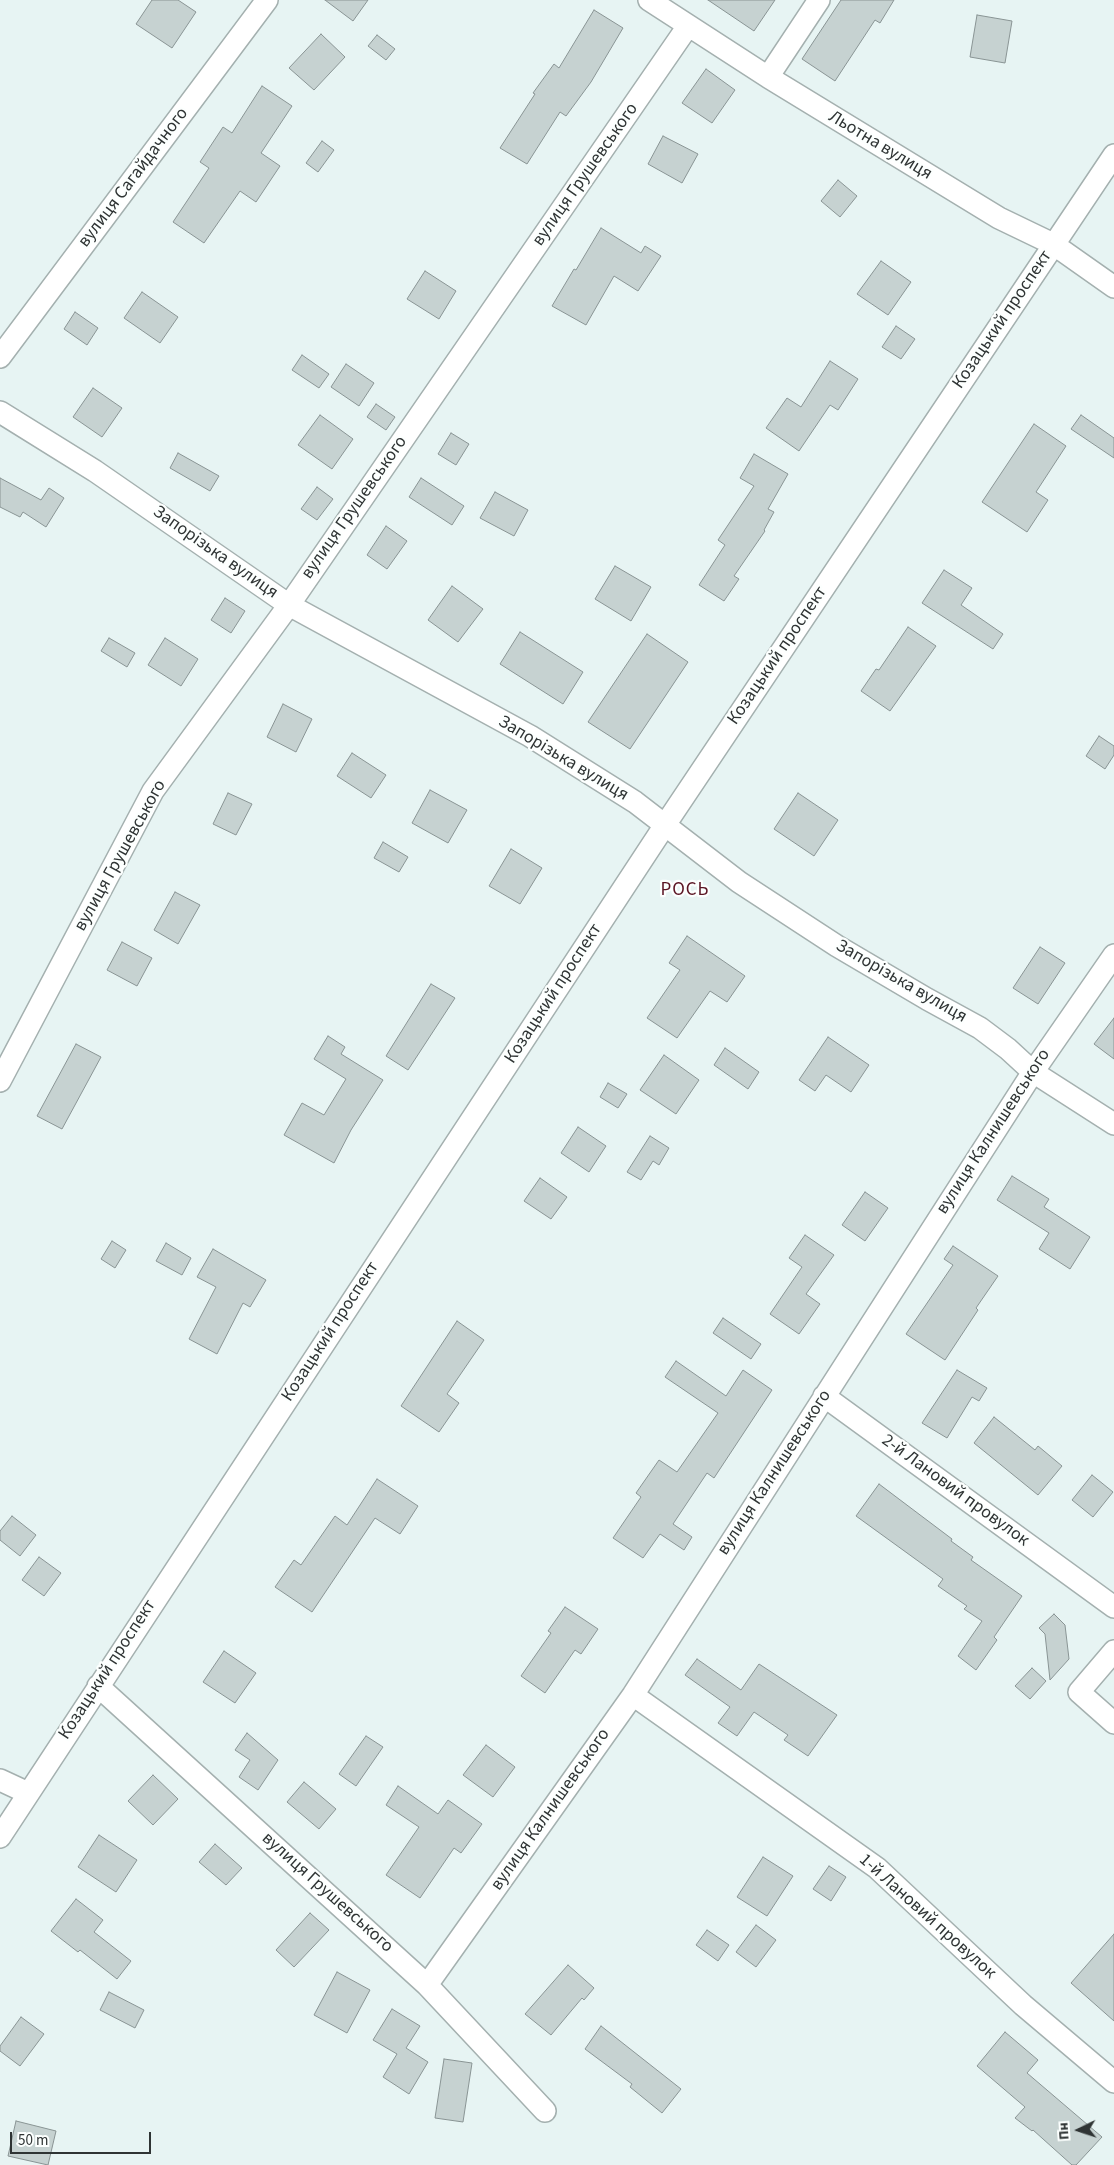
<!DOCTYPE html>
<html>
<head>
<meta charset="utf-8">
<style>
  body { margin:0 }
  #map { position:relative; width:1114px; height:2165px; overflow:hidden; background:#e7f4f3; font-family:"Source Sans 3",sans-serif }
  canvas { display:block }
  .north { position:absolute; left:1054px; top:2105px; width:50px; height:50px; -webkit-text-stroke:4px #fcfffe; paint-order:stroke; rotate:266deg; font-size:14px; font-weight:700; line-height:20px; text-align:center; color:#2f3434 }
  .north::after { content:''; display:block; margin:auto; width:18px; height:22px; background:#2f3434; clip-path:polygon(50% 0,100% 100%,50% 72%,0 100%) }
  .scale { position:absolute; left:10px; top:2132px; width:141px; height:22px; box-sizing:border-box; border:2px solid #2f3434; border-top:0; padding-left:6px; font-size:15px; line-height:18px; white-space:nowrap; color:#2f3434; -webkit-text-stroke:4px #fcfffe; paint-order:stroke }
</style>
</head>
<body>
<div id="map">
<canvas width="1114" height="2165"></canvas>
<div class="north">Пн</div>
<div class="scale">50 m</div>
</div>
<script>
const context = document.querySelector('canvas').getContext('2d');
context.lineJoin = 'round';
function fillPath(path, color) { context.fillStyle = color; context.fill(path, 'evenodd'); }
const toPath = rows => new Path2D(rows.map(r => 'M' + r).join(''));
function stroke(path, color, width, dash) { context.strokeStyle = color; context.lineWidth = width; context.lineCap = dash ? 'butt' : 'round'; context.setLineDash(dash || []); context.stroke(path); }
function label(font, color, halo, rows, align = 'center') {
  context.font = font + ' "Source Sans 3",sans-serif'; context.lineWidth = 4.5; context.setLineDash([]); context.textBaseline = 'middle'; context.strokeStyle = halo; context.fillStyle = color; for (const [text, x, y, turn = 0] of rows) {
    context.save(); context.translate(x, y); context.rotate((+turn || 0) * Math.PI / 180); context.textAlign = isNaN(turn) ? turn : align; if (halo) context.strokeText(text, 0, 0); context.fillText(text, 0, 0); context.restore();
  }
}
const building = toPath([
  [152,0,178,0,196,12,172,48,136,24,152,0],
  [325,0,368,0,353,21,325,0],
  [708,0,775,0,754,31,708,0],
  [841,0,894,0,880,23,875,20,835,81,802,59,841,0],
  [594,10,623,28,591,82,566,116,560,112,527,164,500,148,535,94,533,93,554,64,559,68,594,10],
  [977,15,1012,21,1005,63,970,57,977,15],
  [321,34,345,57,314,90,289,68,321,34],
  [377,35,395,49,386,60,368,46,377,35],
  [706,69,735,90,712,123,682,103,706,69],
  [262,86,292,106,261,153,280,166,256,202,240,191,204,243,173,222,209,168,200,162,223,127,232,133,262,86],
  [663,136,698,154,682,183,648,164,663,136],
  [322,141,334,150,318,172,306,163,322,141],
  [838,180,857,196,840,217,821,201,838,180],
  [601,228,641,253,645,246,661,256,638,291,614,276,586,325,552,306,574,269,576,270,601,228],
  [881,261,911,282,888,315,857,294,881,261],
  [425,271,456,291,439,319,407,299,425,271],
  [142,292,178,317,160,343,124,318,142,292],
  [75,312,98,328,87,345,64,329,75,312],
  [896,326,915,339,901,359,882,347,896,326],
  [302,355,329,374,319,388,292,370,302,355],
  [830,361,858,379,838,410,830,405,799,451,766,428,787,398,801,407,830,361],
  [346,364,374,383,359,406,331,387,346,364],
  [93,388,122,408,102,437,73,417,93,388],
  [376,404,395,417,386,430,367,417,376,404],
  [320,415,353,439,332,469,298,445,320,415],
  [1081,415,1114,438,1114,458,1071,429,1081,415],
  [1034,424,1066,446,1036,492,1048,500,1027,532,982,502,1034,424],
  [451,433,469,444,456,465,438,454,451,433],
  [178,453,219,476,210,491,170,468,178,453],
  [754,454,788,474,768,509,774,512,764,530,765,531,734,576,739,579,724,601,699,585,725,545,718,540,754,486,740,478,754,454],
  [0,478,41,500,49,488,64,498,46,527,23,512,20,517,0,507,0,478],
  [421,478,464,506,452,525,409,497,421,478],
  [317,487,333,499,317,520,301,509,317,487],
  [495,492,528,510,514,536,480,518,495,492],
  [386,526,407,541,387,569,367,555,386,526],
  [615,566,651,587,631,621,595,599,615,566],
  [944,570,972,588,961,605,1003,634,993,649,922,603,944,570],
  [452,586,483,609,458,642,428,620,452,586],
  [225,598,245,611,231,633,211,620,225,598],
  [908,627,936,646,890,711,861,691,876,669,879,670,908,627],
  [520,632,583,672,563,704,500,664,520,632],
  [647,634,688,662,630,749,588,722,647,634],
  [109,638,135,653,127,667,101,651,109,638],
  [165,638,198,659,181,686,148,665,165,638],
  [283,704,312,719,296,752,267,737,283,704],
  [1099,736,1114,746,1114,755,1105,769,1086,756,1099,736],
  [352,753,386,775,371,798,337,776,352,753],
  [430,790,467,810,448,843,412,823,430,790],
  [228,793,252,804,236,835,213,824,228,793],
  [798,793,838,820,814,856,774,829,798,793],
  [383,842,408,857,399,872,374,858,383,842],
  [511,849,542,868,520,904,489,886,511,849],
  [175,892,200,905,178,944,154,930,175,892],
  [687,936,745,976,727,1002,710,991,677,1038,647,1018,680,970,669,963,687,936],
  [122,942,152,958,137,986,107,970,122,942],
  [1040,947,1065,963,1038,1004,1013,988,1040,947],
  [431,984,455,998,408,1070,386,1056,431,984],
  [1114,1018,1114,1059,1094,1044,1114,1018],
  [328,1036,345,1047,341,1054,383,1080,351,1130,334,1163,284,1135,302,1103,324,1115,346,1079,314,1059,328,1036],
  [828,1037,869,1065,851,1092,826,1075,815,1091,799,1080,828,1037],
  [76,1044,101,1057,62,1129,37,1116,76,1044],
  [725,1048,759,1072,748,1089,714,1065,725,1048],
  [664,1055,699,1080,676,1114,640,1090,664,1055],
  [608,1083,627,1094,618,1108,600,1097,608,1083],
  [578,1127,606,1146,589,1172,561,1153,578,1127],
  [650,1136,669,1148,659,1165,653,1161,641,1180,627,1172,650,1136],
  [1012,1176,1049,1199,1044,1207,1090,1237,1070,1269,1039,1249,1049,1233,997,1200,1012,1176],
  [540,1178,567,1197,551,1219,524,1201,540,1178],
  [865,1192,888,1208,865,1241,842,1225,865,1192],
  [805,1235,834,1255,806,1294,820,1304,799,1334,770,1314,802,1267,789,1258,805,1235],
  [112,1241,126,1250,115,1268,101,1259,112,1241],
  [166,1243,191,1258,182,1275,156,1261,166,1243],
  [953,1246,998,1276,976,1308,978,1310,945,1360,906,1334,953,1265,944,1259,953,1246],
  [213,1249,266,1280,250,1307,243,1303,217,1354,189,1339,216,1287,197,1277,213,1249],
  [723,1318,761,1344,751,1359,713,1333,723,1318],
  [457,1321,484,1340,447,1394,459,1403,439,1432,401,1406,457,1321],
  [676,1361,726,1396,743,1370,772,1390,714,1478,707,1473,673,1524,692,1537,684,1550,660,1534,643,1558,613,1538,641,1497,636,1493,659,1460,677,1472,718,1413,665,1377,676,1361],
  [957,1370,987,1388,979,1401,972,1397,947,1438,922,1423,957,1370],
  [994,1417,1035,1450,1038,1446,1062,1466,1038,1495,974,1443,994,1417],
  [1092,1475,1113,1492,1093,1517,1072,1500,1092,1475],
  [377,1479,418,1506,400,1534,375,1518,312,1612,275,1587,294,1560,301,1565,335,1516,347,1525,377,1479],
  [879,1484,952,1539,951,1541,973,1557,971,1560,1022,1596,994,1637,997,1640,976,1670,958,1656,982,1621,964,1609,967,1606,938,1586,943,1579,856,1516,879,1484],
  [12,1516,36,1535,20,1556,0,1540,0,1531,12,1516],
  [39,1557,61,1573,44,1596,22,1580,39,1557],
  [565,1607,598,1629,581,1654,575,1650,545,1693,521,1676,551,1633,548,1631,565,1607],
  [1054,1614,1065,1625,1069,1659,1050,1680,1045,1634,1039,1628,1054,1614],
  [224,1651,256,1673,235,1703,203,1682,224,1651],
  [697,1659,741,1690,759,1664,837,1715,808,1756,784,1740,788,1735,754,1712,737,1736,718,1723,730,1707,685,1675,697,1659],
  [1032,1668,1046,1681,1030,1699,1015,1686,1032,1668],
  [247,1733,278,1760,258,1790,239,1777,250,1760,235,1750,247,1733],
  [366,1736,383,1747,356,1786,339,1774,366,1736],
  [486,1745,515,1767,493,1797,463,1775,486,1745],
  [153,1775,178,1799,153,1825,128,1801,153,1775],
  [304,1782,336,1809,319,1829,287,1802,304,1782],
  [398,1786,438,1814,448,1800,482,1824,461,1853,454,1848,420,1898,386,1875,419,1827,386,1805,398,1786],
  [99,1835,137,1860,116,1892,78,1867,99,1835],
  [215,1844,242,1868,226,1885,199,1862,215,1844],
  [763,1857,793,1876,767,1916,737,1897,763,1857],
  [829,1866,846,1877,831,1901,813,1889,829,1866],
  [76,1899,103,1920,94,1932,131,1961,117,1979,80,1950,78,1952,51,1931,76,1899],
  [310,1913,329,1930,294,1967,276,1950,310,1913],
  [756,1925,776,1940,756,1967,736,1952,756,1925],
  [707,1930,729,1945,718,1961,696,1945,707,1930],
  [1114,1934,1114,2021,1071,1983,1114,1934],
  [568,1965,594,1988,584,2000,582,1998,551,2035,525,2014,568,1965],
  [337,1972,370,1990,347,2033,314,2015,337,1972],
  [109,1992,144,2010,135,2028,100,2010,109,1992],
  [392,2009,420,2026,406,2048,428,2062,409,2094,383,2077,397,2054,373,2040,392,2009],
  [21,2017,44,2034,20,2066,0,2051,0,2046,21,2017],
  [601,2026,681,2089,662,2113,630,2087,632,2084,585,2049,601,2026],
  [1005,2032,1038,2060,1027,2073,1102,2137,1076,2165,1072,2165,1033,2130,1032,2131,1015,2118,1025,2107,977,2066,1005,2032],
  [444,2059,472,2063,463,2122,435,2118,444,2059],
  [16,2121,56,2131,48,2165,8,2156,16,2121]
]);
const minor = toPath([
  [649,0,768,77,999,218,1053,244,1114,287],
  [768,77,819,0],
  [0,357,267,0],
  [0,412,95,471,289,605,530,736,635,802,739,882,837,946,927,999,980,1028,1008,1049,1033,1072,1114,1124],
  [0,1081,153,791,289,605,688,26],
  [824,1396,1114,1607],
  [1114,1651,1079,1692,1114,1723],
  [98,1686,427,1985,545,2111],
  [633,1695,877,1868,1023,2005,1114,2082],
  [0,1780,28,1793],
  [0,1837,665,825,1114,155],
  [427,1985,633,1695,1033,1072,1114,955]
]);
const streetNames = [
  ["Льотна вулиця",880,146,31],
  ["вулиця Грушевського",586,175,-55],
  ["вулиця Сагайдачного",134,178,-53],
  ["Козацький проспект",1003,320,-56],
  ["вулиця Грушевського",355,508,-55],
  ["Запорізька вулиця",215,553,35],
  ["Козацький проспект",778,656,-56],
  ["Запорізька вулиця",563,759,31],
  ["вулиця Грушевського",121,856,-61],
  ["Запорізька вулиця",901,982,30],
  ["Козацький проспект",554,994,-57],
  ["вулиця Калнишевського",994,1132,-57],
  ["Козацький проспект",331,1332,-57],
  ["вулиця Калнишевського",775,1473,-57],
  ["2-й Лановий провулок",955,1491,36],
  ["Козацький проспект",108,1670,-57],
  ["вулиця Калнишевського",551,1810,-55],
  ["вулиця Грушевського",327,1893,42],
  ["1-й Лановий провулок",927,1917,42]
];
const neighbourhoodNames = [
  ["РОСЬ",685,891]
];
fillPath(building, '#c6d2d1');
stroke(building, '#899494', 1);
stroke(minor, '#a4b0af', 24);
stroke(minor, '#fff', 21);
label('18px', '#2f3434', '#fcfffe', streetNames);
context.letterSpacing = '1px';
label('19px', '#5a1523', '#fcfffe', neighbourhoodNames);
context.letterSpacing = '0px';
</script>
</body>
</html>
